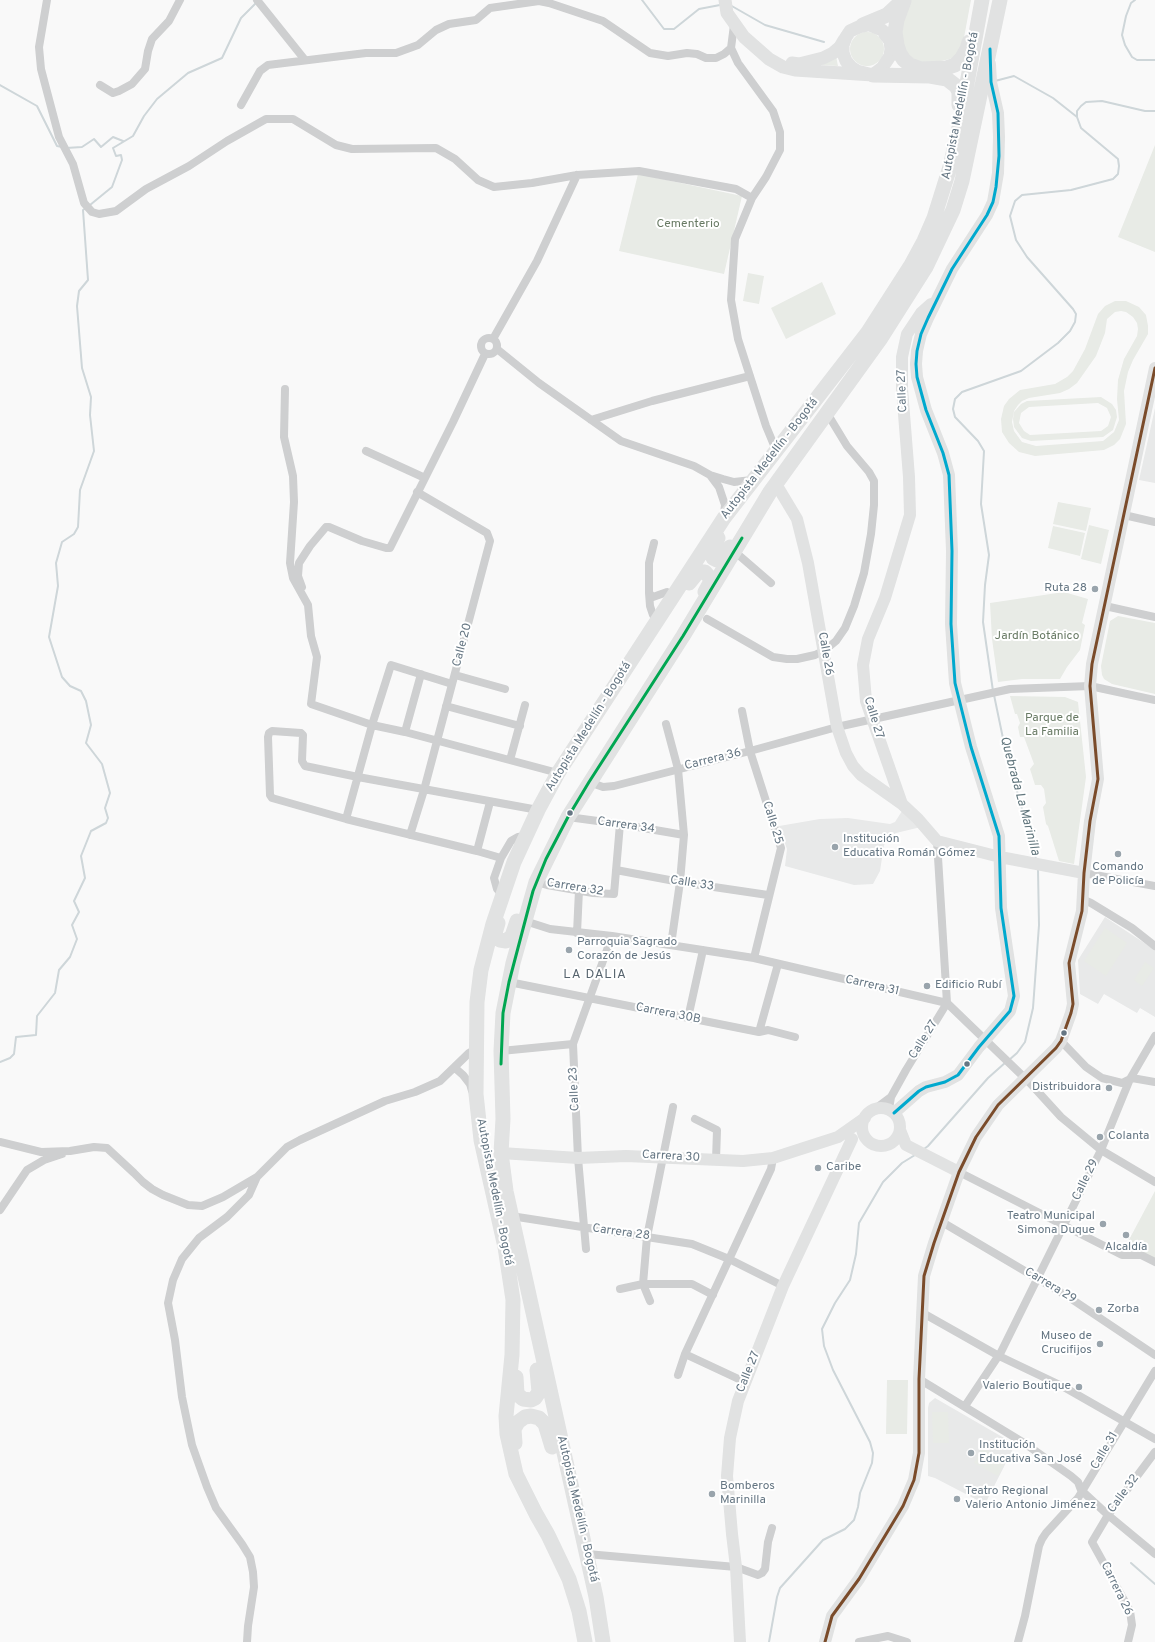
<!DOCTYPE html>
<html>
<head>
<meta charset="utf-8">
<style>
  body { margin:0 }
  canvas { display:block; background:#f9f9f9 }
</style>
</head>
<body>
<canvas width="1155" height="1642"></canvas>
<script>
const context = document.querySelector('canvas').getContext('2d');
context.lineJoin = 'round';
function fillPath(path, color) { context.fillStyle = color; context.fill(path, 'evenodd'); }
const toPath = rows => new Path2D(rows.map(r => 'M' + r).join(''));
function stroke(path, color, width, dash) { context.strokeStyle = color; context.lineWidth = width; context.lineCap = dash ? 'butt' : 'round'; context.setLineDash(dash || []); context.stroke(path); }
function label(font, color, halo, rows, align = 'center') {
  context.font = font + ' Overpass,sans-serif'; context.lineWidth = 4; context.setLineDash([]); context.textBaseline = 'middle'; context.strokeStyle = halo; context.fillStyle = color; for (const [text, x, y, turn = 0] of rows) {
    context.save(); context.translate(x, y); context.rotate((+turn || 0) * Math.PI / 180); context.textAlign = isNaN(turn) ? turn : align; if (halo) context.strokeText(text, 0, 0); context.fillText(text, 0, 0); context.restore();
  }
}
const built = toPath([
  [1155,408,1155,483,1139,480],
  [902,811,921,827,896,833,889,837,884,845,880,871,873,884,854,885,785,866,787,849,779,826,820,819,848,818,890,824,895,822],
  [1105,917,1155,950,1155,1017,1140,1008,1137,1013,1104,994,1098,1004,1080,994,1078,960],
  [935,1398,1011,1442,1014,1447,985,1504,935,1478,928,1476,928,1408,929,1403]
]);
const green = toPath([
  [910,0,971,0,963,43,955,56,950,59,923,65,905,53,900,21],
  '850 49a17 17 0 1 1 34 0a17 17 0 1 1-34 0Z',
  [836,56,838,66,820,65],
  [1155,145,1155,252,1118,237],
  [638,174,742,196,724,274,619,251],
  [748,273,764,276,759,304,743,301],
  [822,282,836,314,786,339,771,308],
  [1115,301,1126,301,1139,307,1146,315,1148,326,1148,334,1133,360,1128,372,1124,391,1126,424,1120,439,1114,445,1104,450,1035,456,1019,452,1009,443,1002,432,1001,419,1004,406,1009,399,1020,390,1055,384,1067,377,1073,371,1085,349,1098,314,1105,306],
  [1121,311,1126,312,1133,317,1137,323,1138,329,1137,336,1124,359,1118,380,1117,399,1119,420,1114,432,1103,441,1036,446,1022,442,1014,431,1012,422,1014,411,1018,405,1022,401,1029,398,1060,393,1069,389,1077,383,1096,356,1105,333,1107,319,1115,312],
  [1101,397,1112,404,1116,410,1117,417,1113,430,1103,437,1031,441,1022,438,1014,427,1013,419,1014,412,1021,404,1027,401],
  [1098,403,1107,408,1111,417,1108,426,1101,431,1030,435,1024,431,1019,423,1021,413,1029,407],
  [1058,502,1091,508,1086,531,1053,524],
  [1089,525,1109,530,1101,564,1081,559],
  [1053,526,1085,533,1080,556,1048,548],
  [1064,592,1088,599,1082,623,1085,625,1080,650,1067,667,1060,679,1022,679,998,682,992,639,990,603],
  [1118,616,1155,623,1155,694,1112,684,1104,679,1102,675,1101,666,1110,621],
  [1010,696,1065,697,1078,702,1086,777,1074,864,1059,861,1048,826,1046,824,1043,807,1046,803,1044,789,1041,785,1035,785,1030,769,1034,764,1024,737,1020,737,1018,727,1020,723,1017,714,1015,714],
  [1105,928,1127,943,1106,976,1084,961],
  [1145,962,1154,968,1142,986,1134,980],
  [1155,1191,1155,1259,1123,1251],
  [887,1380,908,1380,907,1434,886,1434],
  [948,1412,949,1443,933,1443,932,1412],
  [982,1448,1006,1460,998,1476,974,1463]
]);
const stream = toPath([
  [642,0,664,29,674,29,699,9,720,5],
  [1135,0,1131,3,1126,16,1122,35,1125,45,1132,57,1137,60,1155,60],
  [730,5,765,25,824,42],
  [995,81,1014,76,1053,98,1077,117],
  [0,85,37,106,57,146,62,147],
  [66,148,82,147,94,139,101,147,113,137,123,141],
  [90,205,112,187,122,160,121,155,116,156,113,148,133,136,144,116,157,99,188,73,222,58,241,18,256,3],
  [993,691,983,622,985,585,989,555,981,504,984,451,978,441,955,417,953,409,955,399,962,392,1021,371,1058,343,1070,331,1075,322,1076,314,1073,309,1027,257,1016,240,1010,216,1015,201,1022,195,1071,190,1113,179,1118,174,1119,166,1118,159,1081,128,1077,117,1077,111,1081,106,1086,102,1102,101,1145,111,1155,111],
  [994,695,1005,748,1036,859],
  [1009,1060,1017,1053,1025,1042,1033,1008,1039,925,1038,869],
  [0,1062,10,1058,14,1054,16,1037,36,1035,37,1016,55,993,59,970,70,957,77,939,72,925,79,912,74,901,85,878,81,856,91,831,106,823,108,818,105,808,110,793,102,764,86,743,91,725,86,701,81,691,70,686,62,677,49,637,58,586,56,563,62,542,74,534,78,527,80,490,94,451,90,415,91,397,82,368,77,306,79,291,88,280,83,210,86,208],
  [924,1149,928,1146,988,1078,1006,1062],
  [1131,1563,1155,1584],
  [769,1642,777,1597,780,1588,823,1540,845,1529,854,1520,858,1507,860,1493,872,1463,873,1453,870,1442,833,1370,824,1346,822,1329,835,1303,850,1280,856,1254,859,1223,883,1182,902,1163,915,1155]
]);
const street = toPath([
  [47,0,39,47,41,69,59,137,73,164,84,203,92,212,99,214,116,211,146,189,189,166,227,141,266,119,293,119,336,145,352,149,436,148,455,159,478,180,494,187,532,183,577,175,639,171,736,189,752,198],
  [257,0,305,60],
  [734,25,731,48,738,63,773,111,780,132,780,150,766,177,752,198,735,239,731,300,738,339,766,426,776,450],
  [100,85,113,93,119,91,132,84,145,69,148,51,152,39,169,21,180,0],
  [241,105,260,71,268,65,366,53,396,53,418,45,436,30,449,24,476,20,490,8,539,1,549,3,603,21,650,53,668,56,687,53,697,54,706,58,716,58,724,54,731,48],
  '481 346a8 8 0 1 1 16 0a8 8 0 1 1-16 0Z',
  [493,339,537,261,577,175],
  [497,349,539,383,621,441,694,466,710,475,723,479,734,482,752,480],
  [285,389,284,437,293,476,294,502,290,563,293,578,308,605,311,636,317,657,311,704,372,725,405,732,558,773],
  [591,420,652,401,750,376],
  [366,451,425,478],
  [710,475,719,487,725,505,724,514],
  [1124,515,1155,522],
  [654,543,649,563,649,593,653,597,667,592],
  [734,551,771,583],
  [302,587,298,576,299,563,310,546,326,527,329,527,362,541,386,548,390,548,453,422,485,354],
  [649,593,650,606,653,615],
  [1105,606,1155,617],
  [707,619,773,657,787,659,797,659,815,655,825,650,836,641,845,628,854,606,864,573,871,534,874,505,874,481,869,472,847,446,827,413],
  [455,675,505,689],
  [446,706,520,726],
  [742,711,750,751,781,848,754,958],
  [666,724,678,769,684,835,680,882,671,945],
  [405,732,421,674],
  [510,760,525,705],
  [589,782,603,787,614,786,750,751,837,727,1010,689,1090,686,1155,700],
  [568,817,620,824,684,835],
  [346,819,372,725,391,665,452,684],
  [410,835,424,790,490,541,487,533,417,492],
  [477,851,490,802],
  [501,858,477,851,346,819,272,798,270,795,268,737,269,733,272,731,301,733,303,735,302,761,305,766,358,777,538,810],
  [616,870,680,882,768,895],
  [1084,873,1155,886],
  [536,882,547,885,593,893,614,894,620,824],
  [503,896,497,889,494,878,501,858,511,841,518,837,525,836],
  [1082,899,1091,903,1132,928,1155,946],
  [525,921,550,929,612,936,754,958,947,1003,1030,1083,1061,1117,1101,1150,1155,1182],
  [577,933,579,890],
  [509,982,759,1032,778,964],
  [688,1018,703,950],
  [759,1032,768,1030,795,1037],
  [1061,1041,1086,1067,1102,1078,1122,1083,1132,1078,1155,1082],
  [501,1051,573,1044],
  [455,1068,463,1075,470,1084,472,1091],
  [875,1109,891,1097],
  [889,1109,891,1097,906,1070,947,1003,937,841],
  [695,1119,717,1130,716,1160],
  [0,1142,41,1152,70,1151,94,1147,107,1148,134,1173,143,1182,152,1189,163,1195,188,1205,202,1206,223,1197,257,1177,287,1147,300,1140,385,1101,415,1092,440,1081,469,1053,476,1049],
  [959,1172,1122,1255,1141,1255,1155,1262],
  [0,1210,27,1170,44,1160,62,1154],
  [511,1216,692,1244,729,1259,783,1286],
  [942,1222,1067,1296,1155,1355],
  [586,1249,578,1158,573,1044,612,936],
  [620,1289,643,1284,692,1284,713,1295],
  [650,1301,643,1284,647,1237,673,1107],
  [921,1312,999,1356,1062,1386,1155,1439],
  [685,1354,745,1382],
  [678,1375,685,1354,771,1169,773,1158],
  [919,1379,1024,1443,1071,1476,1078,1482,1081,1490,1108,1515,1155,1554],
  [965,1406,1001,1352,1101,1150,1130,1079,1155,1036],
  [587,1554,736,1567,758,1575,762,1573,765,1569,768,1542,772,1528],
  [247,1642,248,1626,254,1587,253,1572,250,1557,242,1544,216,1508,207,1487,192,1445,182,1397,175,1340,168,1303,173,1280,182,1259,199,1238,227,1217,249,1195,257,1177],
  [859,1642,888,1636,907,1642],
  [1018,1642,1025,1616,1039,1546,1042,1539,1046,1533,1078,1498,1155,1371],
  [1128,1642,1132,1625,1130,1611,1092,1542,1108,1515,1155,1452]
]);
const secondary = toPath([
  [931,304,921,313,907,334,902,357,902,389,909,477,910,515,885,598,868,639,863,665,866,701,902,804,918,819,937,841,1000,857,1084,873],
  [776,484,797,519,808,563,837,727,846,753,853,766,861,775,902,804],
  '862 1127a19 19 0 1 1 38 0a19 19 0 1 1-38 0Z',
  [894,1113,919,1091,926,1087,945,1082,958,1075,979,1047,1010,1011,1014,996,1001,908,999,836,971,747,955,683,951,624,952,551,949,475,943,453,926,410,917,377,916,364,917,351,921,334,928,318,952,269,987,215,993,202,998,173,999,137,998,113,991,82,990,64],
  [900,1130,906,1145,959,1172],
  [501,1153,578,1158,626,1156,743,1161,773,1158,838,1137,865,1118],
  [740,1642,736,1567,732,1534,727,1476,730,1438,738,1401,783,1286,852,1139],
  [825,1642,832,1616,859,1579,903,1506,914,1480,919,1453,919,1379,924,1276,934,1243,959,1172,976,1137,998,1105,1056,1048,1061,1041,1071,1013,1073,1004,1069,963,1082,911,1084,873,1090,821,1098,779,1090,686,1092,664,1155,368]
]);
const primary = toPath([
  [725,0,727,13,744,37,769,59,783,67,795,70,873,75],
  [863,25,870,25,882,30,890,41,891,49,890,56,882,68,873,75,857,71,851,67,846,61,843,53,843,45,846,37,850,31,863,25],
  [792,63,799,64,823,58,833,53,840,47,844,40]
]);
const highway = toPath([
  [863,25,887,15,903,0],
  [886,34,897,45,900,54,904,60,910,65,921,69,946,68,955,65,962,58,967,49,969,42],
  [897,45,895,32,897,20,904,1],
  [873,75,930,76,947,79,956,86,959,92,959,105],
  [718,538,711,552,713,558,717,560,720,560,724,557,730,547],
  [689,583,698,572,705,572,710,578,710,583,705,592],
  [498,923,495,933,497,938,500,940,506,941,512,936,517,921],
  [516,1377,517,1394,523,1399,531,1400,535,1398,539,1392,537,1370],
  [515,1443,514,1429,518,1422,525,1417,531,1416,539,1418,545,1424,552,1447],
  [585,1642,579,1611,569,1579,548,1535,536,1514,516,1474,507,1434,506,1416,512,1355,513,1300,505,1247,481,1140,476,1094,477,1002,481,970,493,924,514,862,538,810,558,773,724,518,868,332,911,265,924,241,934,218,950,167,959,128,982,0],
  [603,1642,596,1597,506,1191,501,1153,503,1119,501,1051,503,1013,513,963,536,882,568,817,683,636,770,492,881,338,926,267,953,210,962,181,1000,0]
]);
const bus1 = toPath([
  [501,1064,503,1013,509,982,533,891,546,859,568,817,589,782,683,636,742,538]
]);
const bus2 = toPath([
  [894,1113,919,1091,926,1087,945,1082,958,1075,979,1047,1010,1011,1014,996,1001,908,999,836,971,747,955,683,951,624,952,551,949,475,943,453,926,410,917,377,916,364,917,351,921,334,928,318,952,269,987,215,993,202,996,187,999,156,998,113,991,82,990,49]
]);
const bus3 = toPath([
  [825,1642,832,1616,859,1579,903,1506,914,1480,919,1453,919,1379,924,1276,934,1243,959,1172,976,1137,998,1105,1056,1048,1061,1041,1071,1013,1073,1004,1069,963,1082,911,1084,873,1090,821,1098,779,1090,686,1092,664,1155,368]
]);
const markers = [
  [1095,589,4,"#99a4ac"],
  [570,813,3.5,"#657683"],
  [835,847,4,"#99a4ac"],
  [1118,854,4,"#99a4ac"],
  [569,950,4,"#99a4ac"],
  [927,986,4,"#99a4ac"],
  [1064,1033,3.5,"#657683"],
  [967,1064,3.5,"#657683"],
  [1109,1088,4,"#99a4ac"],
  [1100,1137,4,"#99a4ac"],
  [818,1168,4,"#99a4ac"],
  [1103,1224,4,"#99a4ac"],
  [1126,1235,4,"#99a4ac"],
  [1099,1310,4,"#99a4ac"],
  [1100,1344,4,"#99a4ac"],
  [1079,1387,4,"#99a4ac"],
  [971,1453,4,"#99a4ac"],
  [712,1494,4,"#99a4ac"],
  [957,1499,4,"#99a4ac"]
];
const streetNames = [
  ["Autopista Medellín - Bogotá",961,106,-79],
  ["Calle 27",903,391,-92],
  ["Autopista Medellín - Bogotá",770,459,-52],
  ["Calle 20",463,645,-75],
  ["Calle 26",825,654,80],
  ["Calle 27",873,718,73],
  ["Autopista Medellín - Bogotá",589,727,-58],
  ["Carrera 36",713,760,-14],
  ["Calle 25",772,823,73],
  ["Carrera 34",626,826,8],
  ["Calle 33",692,884,9],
  ["Carrera 32",575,888,9],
  ["Carrera 31",872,986,13],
  ["Carrera 30B",668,1014,11],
  ["Calle 27",924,1040,-58],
  ["Calle 23",575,1089,-93],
  ["Carrera 30",671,1157,3],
  ["Calle 29",1086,1180,-64],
  ["Autopista Medellín - Bogotá",494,1192,79],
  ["Carrera 28",621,1233,8],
  ["Carrera 29",1050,1286,31],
  ["Calle 27",749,1372,-68],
  ["Calle 31",1105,1451,-59],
  ["Calle 32",1124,1494,-54],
  ["Autopista Medellín - Bogotá",577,1509,77],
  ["Carrera 26",1116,1589,64]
];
const parkNames = [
  ["Cementerio",688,225],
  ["Jardín Botánico",1037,637],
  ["Parque de",1052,719],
  ["La Familia",1052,733]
];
const poiNames = [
  ["Ruta 28",1087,589,"right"],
  ["Institución",843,840],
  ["Educativa Román Gómez",843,854],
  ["Comando",1118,868,"center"],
  ["de Policía",1118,882,"center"],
  ["Parroquia Sagrado",577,943],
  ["Corazón de Jesús",577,957],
  ["Edificio Rubí",935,986],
  ["Distribuidora",1101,1088,"right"],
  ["Colanta",1108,1137],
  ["Caribe",826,1168],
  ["Teatro Municipal",1095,1217,"right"],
  ["Simona Duque",1095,1231,"right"],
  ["Alcaldía",1126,1248,"center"],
  ["Zorba",1107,1310],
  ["Museo de",1092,1337,"right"],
  ["Crucifijos",1092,1351,"right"],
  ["Valerio Boutique",1071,1387,"right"],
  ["Institución",979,1446],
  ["Educativa San José",979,1460],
  ["Bomberos",720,1487],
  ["Marinilla",720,1501],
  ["Teatro Regional",965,1492],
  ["Valerio Antonio Jiménez",965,1506]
];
const waterNames = [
  ["Quebrada La Marinilla",1019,796,75]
];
const neighbourhoodNames = [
  ["LA DALIA",595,975]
];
fillPath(built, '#e8e9e9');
fillPath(green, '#e8ebe6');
stroke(stream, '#ced6d9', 2);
stroke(street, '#cecfd0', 8);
stroke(secondary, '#e1e2e2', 12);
stroke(primary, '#e1e2e2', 13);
stroke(highway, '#e1e2e2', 15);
stroke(bus1, '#00a651', 3);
stroke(bus2, '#00a9ce', 3);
stroke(bus3, '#7a4b2a', 3);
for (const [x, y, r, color] of markers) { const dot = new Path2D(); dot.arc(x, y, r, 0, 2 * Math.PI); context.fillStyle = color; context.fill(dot); stroke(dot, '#fff', 1.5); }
label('12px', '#657683', '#fff', streetNames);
label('12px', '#687a64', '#fff', parkNames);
label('12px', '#657683', '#fff', poiNames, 'left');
label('italic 13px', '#60757c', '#fff', waterNames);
context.letterSpacing = '1px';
label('13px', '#57646e', '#fff', neighbourhoodNames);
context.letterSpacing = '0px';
</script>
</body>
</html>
